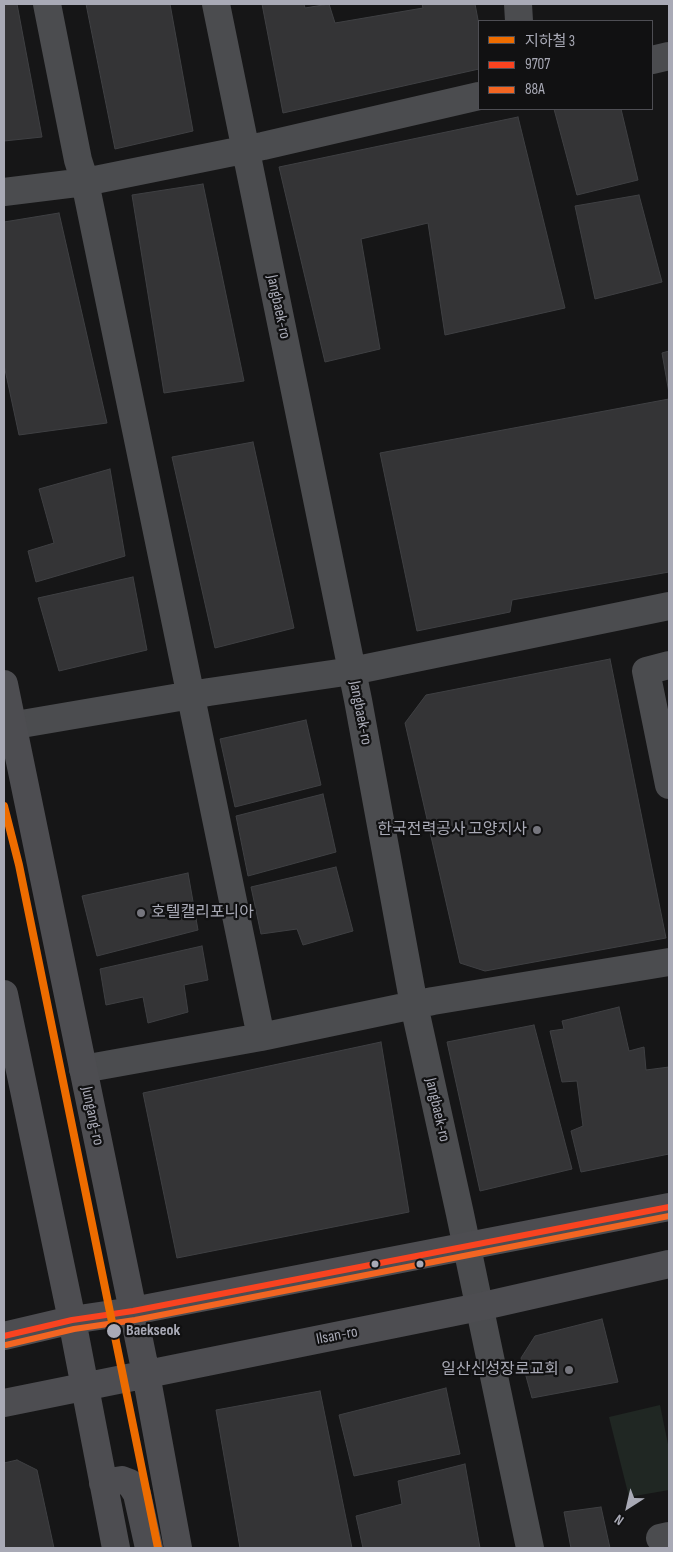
<!DOCTYPE html>
<html>
<head>
<meta charset="utf-8">
<style>
  body { margin:0 }
  #map { position:relative; width:673px; height:1552px; overflow:hidden; background:#161617; font-family:"Sofia Sans Condensed","Noto Sans KR",sans-serif }
  canvas { display:block }
  .frame { position:absolute; inset:0; border:5px solid #a9aab6; pointer-events:none }
  .legend { position:absolute; left:478px; top:20px; width:175px; height:90px; box-sizing:border-box; background:#111112; border:1px solid #4e4e54; margin:0; padding:6px 9px; list-style:none; font-size:15px; color:#a9aab6 }
  .legend li { display:flex; align-items:center; gap:10px; height:25px }
  .legend b { width:25px; border:1px solid #4e4e54 }
  .north { position:absolute; left:603px; top:1482px; width:50px; height:50px; -webkit-text-stroke:4px #111112; paint-order:stroke; rotate:215deg; font-size:14px; font-weight:700; line-height:20px; text-align:center; color:#a9aab6 }
  .north::after { content:''; display:block; margin:auto; width:18px; height:22px; background:#a9aab6; clip-path:polygon(50% 0,100% 100%,50% 72%,0 100%) }
</style>
</head>
<body>
<div id="map">
<canvas width="673" height="1552"></canvas>
<div class="frame"></div>
<ul class="legend">
<li><b style="height:6px;background:#ed6c00"></b>지하철 3</li>
<li><b style="height:6px;background:#f94320"></b>9707</li>
<li><b style="height:6px;background:#f26522"></b>88A</li>
</ul>
<div class="north">N</div>
</div>
<script>
const context = document.querySelector('canvas').getContext('2d');
context.lineJoin = 'round';
function fillPath(path, color) { context.fillStyle = color; context.fill(path, 'evenodd'); }
const toPath = rows => new Path2D(rows.map(r => 'M' + r).join(''));
function stroke(path, color, width, dash) { context.strokeStyle = color; context.lineWidth = width; context.lineCap = dash ? 'butt' : 'round'; context.setLineDash(dash || []); context.stroke(path); }
function label(font, color, halo, rows, align = 'center') {
  context.font = font + ' "Sofia Sans Condensed","Noto Sans KR",sans-serif'; context.lineWidth = 4.5; context.setLineDash([]); context.textBaseline = 'middle'; context.strokeStyle = halo; context.fillStyle = color; for (const [text, x, y, turn = 0] of rows) {
    context.save(); context.translate(x, y); context.rotate((+turn || 0) * Math.PI / 180); context.textAlign = isNaN(turn) ? turn : align; if (halo) context.strokeText(text, 0, 0); context.fillText(text, 0, 0); context.restore();
  }
}
const green = toPath([
  [660,1405,669,1449,669,1490,629,1497,609,1417]
]);
const building = toPath([
  [4,4,17,4,42,137,4,141,4,4],
  [86,4,170,4,193,131,115,149,86,4],
  [262,4,304,4,305,8,329,4,335,23,423,8,422,4,475,4,479,25,479,69,283,113,262,4],
  [554,109,621,109,638,180,577,195,554,109],
  [518,117,565,308,445,335,428,223,361,239,380,349,325,362,279,167,518,117],
  [203,184,244,381,164,393,132,195,203,184],
  [639,195,662,282,595,299,575,206,639,195],
  [59,213,107,423,19,435,4,365,4,222,59,213],
  [669,351,669,393,662,353,669,351],
  [669,399,669,572,512,600,510,612,417,631,380,453,669,399],
  [253,442,294,628,215,648,172,457,253,442],
  [110,469,125,556,36,582,28,551,54,543,39,489,110,469],
  [133,577,147,650,59,671,38,598,133,577],
  [610,659,666,938,485,971,460,963,405,723,426,695,610,659],
  [306,720,321,785,235,807,220,739,306,720],
  [323,794,336,852,248,876,236,816,323,794],
  [336,867,353,931,303,945,297,929,261,934,251,887,336,867],
  [188,873,198,930,97,956,82,896,188,873],
  [202,946,208,980,184,985,188,1012,148,1023,143,997,106,1005,100,969,202,946],
  [619,1007,629,1051,644,1047,646,1070,669,1067,669,1154,581,1172,571,1131,583,1126,577,1081,562,1082,550,1031,564,1029,562,1021,619,1007],
  [534,1025,572,1169,480,1191,447,1042,534,1025],
  [381,1042,409,1212,177,1258,143,1093,381,1042],
  [602,1319,618,1382,532,1398,521,1358,535,1336,602,1319],
  [446,1388,460,1454,354,1476,339,1415,446,1388],
  [320,1391,352,1548,240,1548,216,1410,320,1391],
  [17,1460,37,1470,54,1548,4,1548,4,1463,17,1460],
  [465,1464,480,1548,363,1548,356,1516,402,1504,398,1481,465,1464],
  [601,1507,610,1548,571,1548,564,1512,601,1507]
]);
const minor = toPath([
  [47,4,78,160,85,182,261,1037,433,1001,669,962],
  [216,4,358,700,414,1005,460,1214,530,1548],
  [518,4,519,21],
  [652,60,669,56],
  [4,192,85,182,263,146,479,96],
  [669,665,646,671,669,785],
  [4,727,209,692,352,671,669,606],
  [83,1069,261,1037],
  [660,1538,669,1536]
]);
const major = toPath([
  [4,684,146,1374,178,1548],
  [4,994,72,1320,116,1548],
  [4,1336,72,1320,133,1311,669,1207],
  [4,1403,479,1307,669,1264],
  [103,1483,122,1480,130,1483,137,1494,149,1548]
]);
const bus1 = toPath([
  [4,1336,72,1320,133,1311,669,1207]
]);
const bus2 = toPath([
  [6,1345,74,1329,135,1320,669,1216]
]);
const metro1 = toPath([
  [4,806,19,865,158,1548]
]);
const markers = [
  [537,830,5,"#76767e"],
  [141,913,5,"#76767e"],
  [375,1264,4.5,"#a9aab6"],
  [420,1264,4.5,"#a9aab6"],
  [114,1331,8,"#a9aab6"],
  [569,1370,5,"#76767e"]
];
const streetNames = [
  ["Jangbaek-ro",278,307,78],
  ["Jangbaek-ro",360,713,79],
  ["Jangbaek-ro",437,1110,77],
  ["Jungang-ro",92,1116,78],
  ["Ilsan-ro",337,1336,-11]
];
const poiNames = [
  ["한국전력공사 고양지사",527,830],
  ["호텔캘리포니아",151,913,"left"],
  ["일산신성장로교회",559,1370]
];
const stopNames = [
  ["Baekseok",126,1331]
];
fillPath(green, '#202723');
fillPath(building, '#343436');
stroke(building, '#3f4043', 1);
stroke(minor, '#4b4c4f', 28);
stroke(major, '#4d4d51', 28);
stroke(bus1, '#f94320', 6);
stroke(bus2, '#f26522', 6);
stroke(metro1, '#ed6c00', 8);
for (const [x, y, r, color] of markers) { const dot = new Path2D(); dot.arc(x, y, r, 0, 2 * Math.PI); context.fillStyle = color; context.fill(dot); stroke(dot, '#111112', 2); }
label('16px', '#a9aab6', '#111112', streetNames);
label('16px', '#a9aab6', '#111112', poiNames, 'right');
label('bold 16px', '#a9aab6', '#111112', stopNames, 'left');
</script>
</body>
</html>
